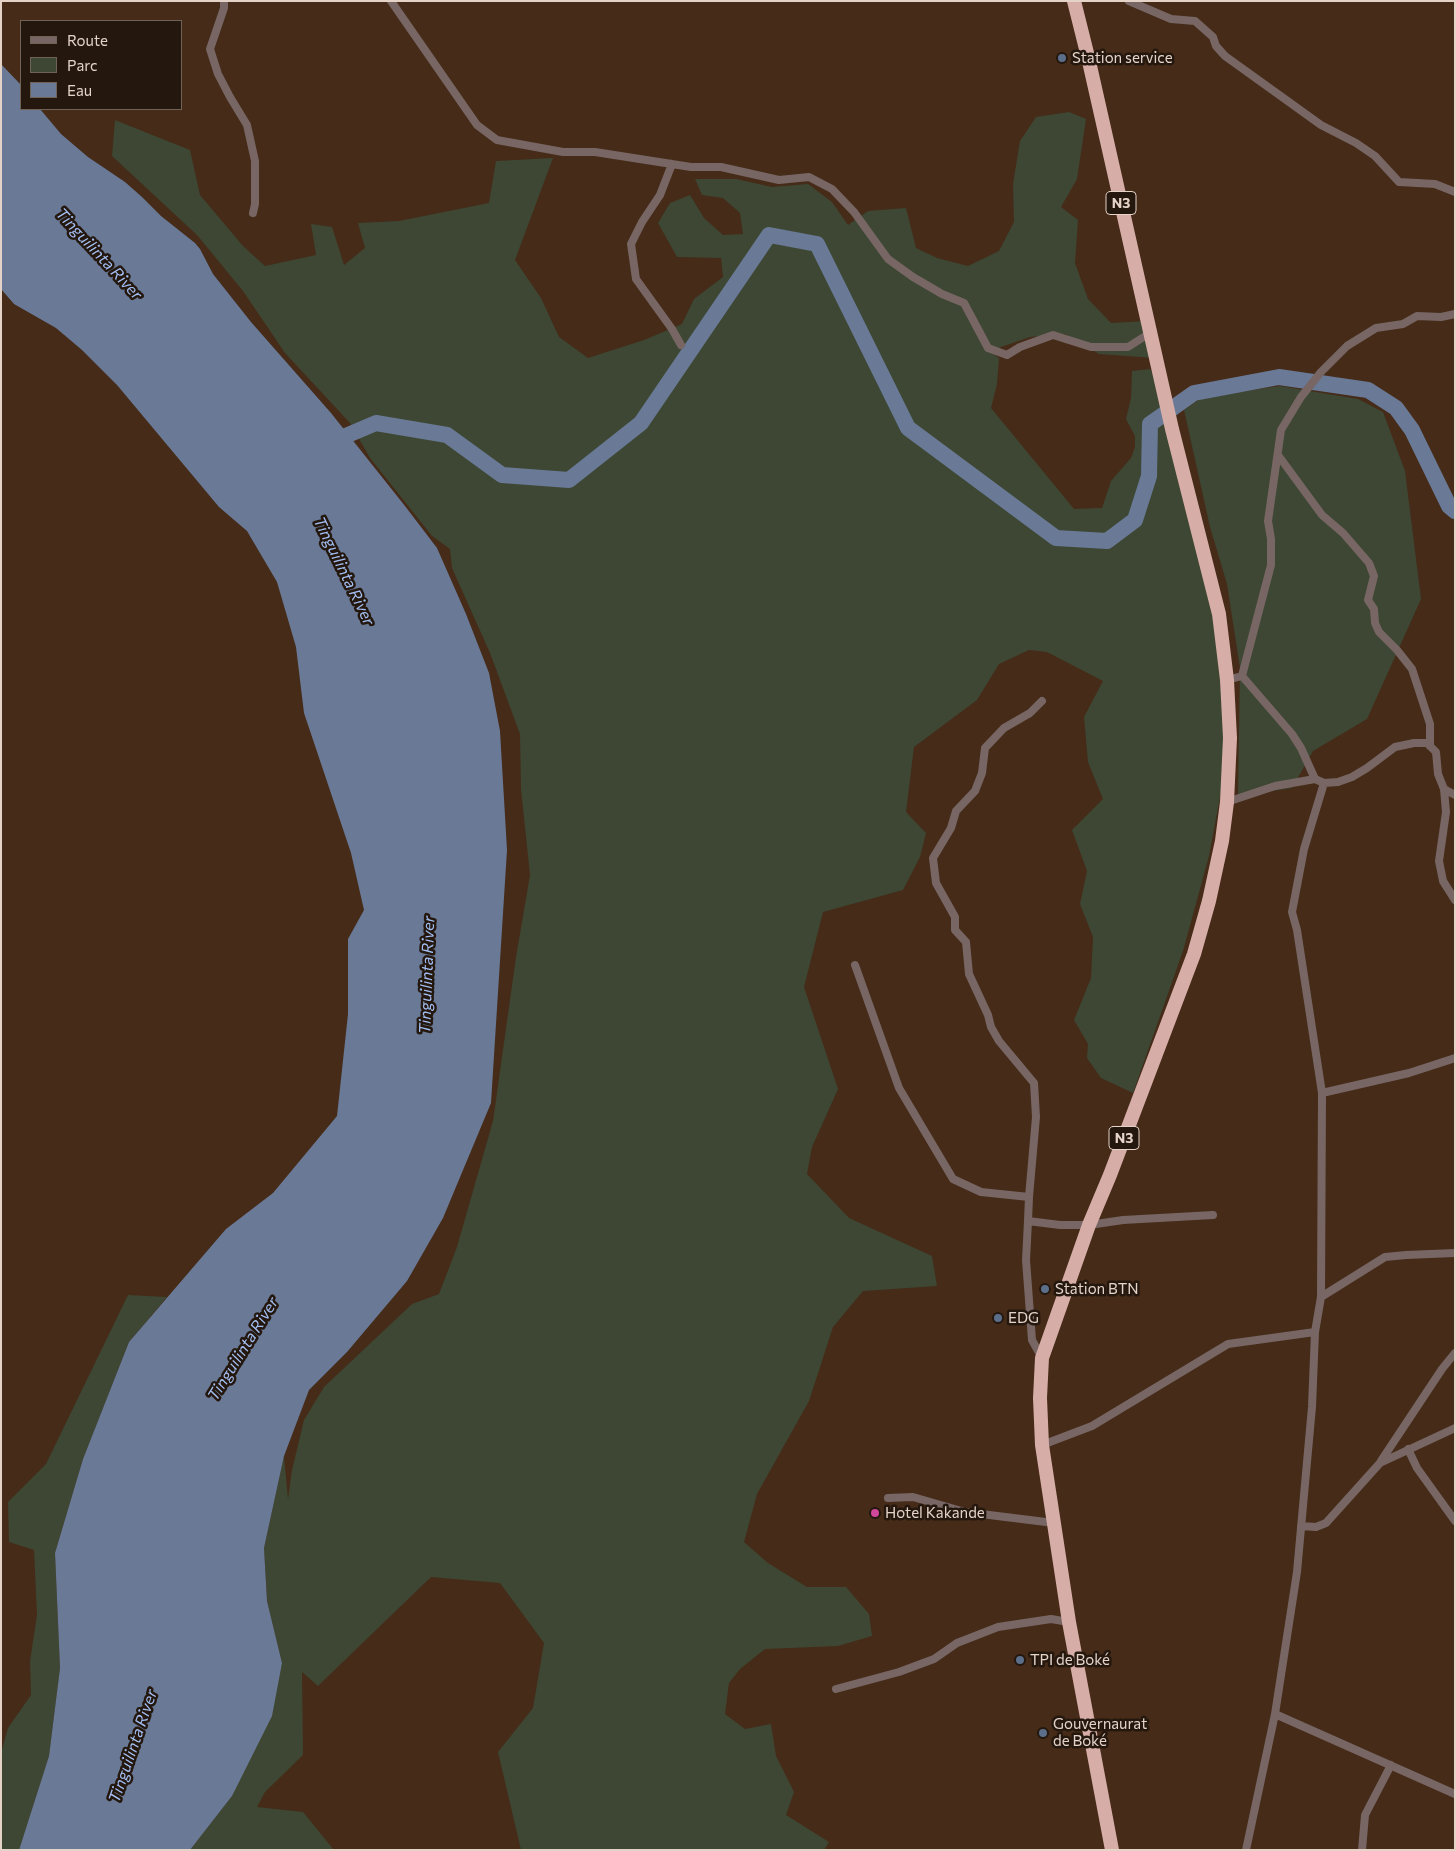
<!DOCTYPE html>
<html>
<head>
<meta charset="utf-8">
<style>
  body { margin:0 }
  #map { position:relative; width:1456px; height:1851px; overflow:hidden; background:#452b18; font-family:Commissioner,sans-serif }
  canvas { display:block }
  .frame { position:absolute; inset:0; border:2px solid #e5d3c8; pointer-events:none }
  .legend { position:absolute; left:20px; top:20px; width:162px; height:90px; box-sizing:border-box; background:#23170e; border:1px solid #716258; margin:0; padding:6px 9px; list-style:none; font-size:15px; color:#e5d3c8 }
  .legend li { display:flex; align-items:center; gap:10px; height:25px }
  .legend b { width:25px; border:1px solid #716258 }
</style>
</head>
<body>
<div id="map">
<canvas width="1456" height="1851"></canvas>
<div class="frame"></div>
<ul class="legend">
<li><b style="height:6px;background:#776664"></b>Route</li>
<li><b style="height:14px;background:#3d4733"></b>Parc</li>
<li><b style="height:14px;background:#697996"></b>Eau</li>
</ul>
</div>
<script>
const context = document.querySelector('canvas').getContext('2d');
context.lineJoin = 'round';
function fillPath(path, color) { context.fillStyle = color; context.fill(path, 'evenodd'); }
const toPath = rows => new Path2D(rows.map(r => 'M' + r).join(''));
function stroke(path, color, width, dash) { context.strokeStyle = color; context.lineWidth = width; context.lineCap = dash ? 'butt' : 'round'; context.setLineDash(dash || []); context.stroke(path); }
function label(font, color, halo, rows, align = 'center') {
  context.font = font + ' Commissioner,sans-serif'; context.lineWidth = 5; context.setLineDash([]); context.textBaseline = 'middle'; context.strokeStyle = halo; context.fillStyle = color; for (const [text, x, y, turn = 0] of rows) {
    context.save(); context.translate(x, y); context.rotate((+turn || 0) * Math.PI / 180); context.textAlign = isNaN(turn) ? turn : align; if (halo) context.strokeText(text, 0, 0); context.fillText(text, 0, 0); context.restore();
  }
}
const green = toPath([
  [1069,112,1086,119,1077,179,1061,207,1078,220,1075,263,1088,299,1111,323,1146,321,1154,358,1099,354,1065,334,1030,337,998,348,983,346,999,358,997,384,991,408,1074,509,1102,508,1111,481,1131,458,1135,447,1135,436,1126,419,1131,398,1132,371,1150,369,1170,403,1219,644,1225,700,1224,776,1209,856,1183,951,1133,1093,1101,1078,1087,1058,1088,1044,1074,1020,1091,978,1093,937,1080,904,1087,871,1072,830,1103,799,1088,762,1084,717,1103,681,1047,652,1029,650,999,664,977,700,914,747,906,812,926,833,920,857,903,890,823,912,804,987,838,1089,812,1147,807,1174,849,1218,932,1256,937,1286,863,1291,833,1327,809,1401,757,1494,744,1542,768,1563,807,1587,846,1587,869,1614,872,1636,838,1646,765,1649,740,1669,729,1683,725,1714,745,1729,771,1724,776,1756,794,1792,786,1815,829,1842,824,1850,521,1850,498,1752,533,1708,544,1643,500,1583,431,1577,318,1686,302,1672,303,1755,265,1792,257,1807,303,1812,334,1850,190,1850,232,1796,282,1663,267,1601,264,1548,284,1456,288,1499,292,1470,304,1420,324,1387,412,1304,439,1294,457,1247,493,1121,516,957,530,875,521,789,520,734,490,653,452,568,450,549,432,536,370,458,350,423,285,353,243,291,197,235,112,156,115,120,190,150,200,195,243,246,265,266,316,255,311,224,332,227,344,265,365,248,358,223,399,221,489,203,496,161,553,158,515,260,541,298,559,337,588,358,644,340,682,324,694,299,723,277,721,258,677,257,658,223,670,203,690,195,704,218,723,235,743,234,740,213,723,198,702,195,695,179,736,179,772,187,808,184,832,202,848,225,868,211,906,208,916,248,937,258,968,266,999,251,1014,222,1013,184,1020,141,1036,117],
  [1280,386,1358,399,1383,412,1405,471,1421,599,1367,719,1313,751,1292,788,1238,796,1240,668,1227,584,1210,527,1184,410,1203,397],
  [128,1295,167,1297,129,1342,83,1459,55,1553,60,1668,49,1756,19,1850,1,1850,1,1753,8,1728,31,1695,30,1661,37,1615,34,1550,9,1542,8,1502,46,1464]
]);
const water = toPath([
  [1,64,21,85,21,109,40,109,61,134,88,157,125,182,142,197,161,216,195,243,200,249,213,274,251,322,331,413,405,506,437,548,466,614,489,673,500,731,507,850,491,1103,443,1218,407,1281,347,1352,309,1390,284,1456,264,1548,267,1601,282,1663,272,1716,232,1796,190,1850,19,1850,49,1756,60,1668,55,1553,83,1459,129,1342,226,1229,273,1193,337,1116,348,1014,348,939,364,910,351,853,304,713,296,647,277,582,247,531,219,507,117,385,82,350,56,328,14,304,1,289]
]);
const river = toPath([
  [329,443,376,423,447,435,502,475,569,480,641,423,769,235,817,244,908,428,1056,538,1107,541,1135,520,1149,476,1150,424,1194,393,1279,377,1368,390,1396,408,1412,430,1449,506,1455,511]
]);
const street = toPath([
  [224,1,224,8,210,49,218,74,230,97,247,125,255,161,255,204,253,213],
  [391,1,477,125,497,140,563,152,595,152,691,167,721,167,779,180,809,177,832,189,854,212,888,259,913,277,942,294,964,303,988,348,1007,355,1020,347,1053,335,1091,347,1128,347,1150,333],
  [1129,1,1171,19,1195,21,1213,37,1216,46,1225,56,1321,125,1356,143,1375,156,1399,182,1435,184,1455,192],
  [672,164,660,195,642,222,631,244,636,279,672,329,681,345],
  [1278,455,1322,515,1343,533,1369,563,1374,576,1368,600,1374,609,1375,623,1379,632,1397,650,1412,669,1430,724,1430,746],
  [1242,676,1292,734,1301,748,1315,779],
  [1227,680,1242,676,1244,668,1271,565,1271,539,1268,521,1281,430,1301,397,1321,372,1347,346,1376,328,1403,324,1417,316,1441,317,1455,314],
  [1444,789,1446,812,1439,861,1443,881,1455,900],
  [1227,802,1275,786,1315,779,1324,783,1338,782,1352,777,1367,768,1395,747,1414,743,1427,743,1436,752,1438,774,1444,789,1455,795],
  [855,965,899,1088,953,1179,981,1192,1029,1197,1028,1221],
  [1322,1093,1409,1073,1455,1058],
  [1029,1197,1036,1117,1034,1083,999,1041,991,1027,988,1015,969,974,966,942,955,930,955,917,936,883,933,858,951,828,956,811,975,791,982,773,985,748,1004,728,1030,713,1042,701],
  [1321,1297,1385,1257,1406,1255,1455,1253],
  [1042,1358,1032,1340,1026,1260,1028,1221,1060,1225,1089,1225,1123,1220,1213,1215],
  [1042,1445,1092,1426,1228,1344,1315,1332],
  [1408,1449,1417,1468,1455,1521],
  [1381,1461,1442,1369,1455,1353],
  [888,1498,913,1497,965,1512,1054,1523],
  [1301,1526,1316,1527,1326,1523,1380,1463,1455,1428],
  [836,1689,899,1672,934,1659,957,1643,998,1627,1051,1619,1069,1622],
  [1275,1714,1455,1794],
  [1246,1850,1275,1714,1297,1572,1312,1407,1315,1332,1321,1297,1322,1093,1297,930,1292,912,1304,849,1324,783],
  [1362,1850,1365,1815,1391,1765]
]);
const highway = toPath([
  [1074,1,1088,57,1172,429,1219,614,1227,680,1230,738,1227,802,1222,841,1209,901,1194,954,1110,1175,1089,1225,1042,1358,1040,1398,1042,1445,1069,1622,1112,1850]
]);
const markers = [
  [1062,58,5,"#5c6f8a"],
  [1045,1289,5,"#5c6f8a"],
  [998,1318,5,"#5c6f8a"],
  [875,1513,5,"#d1479c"],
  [1020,1660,5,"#5c6f8a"],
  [1043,1733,5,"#5c6f8a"]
];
const shields = [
  [1121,203,30],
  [1124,1138,30]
];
const shieldNames = [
  ["N3",1121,203],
  ["N3",1124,1138]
];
const poiNames = [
  ["Station service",1072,58],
  ["Station BTN",1055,1289],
  ["EDG",1008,1318],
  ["Hotel Kakande",885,1513],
  ["TPI de Boké",1030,1660],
  ["Gouvernaurat",1053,1724],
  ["de Boké",1053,1741]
];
const waterNames = [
  ["Tinguilinta River",99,254,47],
  ["Tinguilinta River",344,571,64],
  ["Tinguilinta River",427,975,-88],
  ["Tinguilinta River",243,1349,-58],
  ["Tinguilinta River",133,1746,-71]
];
fillPath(green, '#3d4733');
fillPath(water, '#697996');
stroke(river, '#697996', 16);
stroke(street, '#776664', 8);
stroke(highway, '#d7ada7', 14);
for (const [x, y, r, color] of markers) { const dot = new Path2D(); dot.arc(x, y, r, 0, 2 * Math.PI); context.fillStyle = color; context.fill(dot); stroke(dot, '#23170e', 2); }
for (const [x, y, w] of shields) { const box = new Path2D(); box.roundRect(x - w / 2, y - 11.5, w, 23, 4); context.fillStyle = '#23170e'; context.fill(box); stroke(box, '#e5d3c8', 1); }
label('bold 14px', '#e5d3c8', null, shieldNames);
label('15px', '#e5d3c8', '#23170e', poiNames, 'left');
label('italic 16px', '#a3bff3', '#23170e', waterNames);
</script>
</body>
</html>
